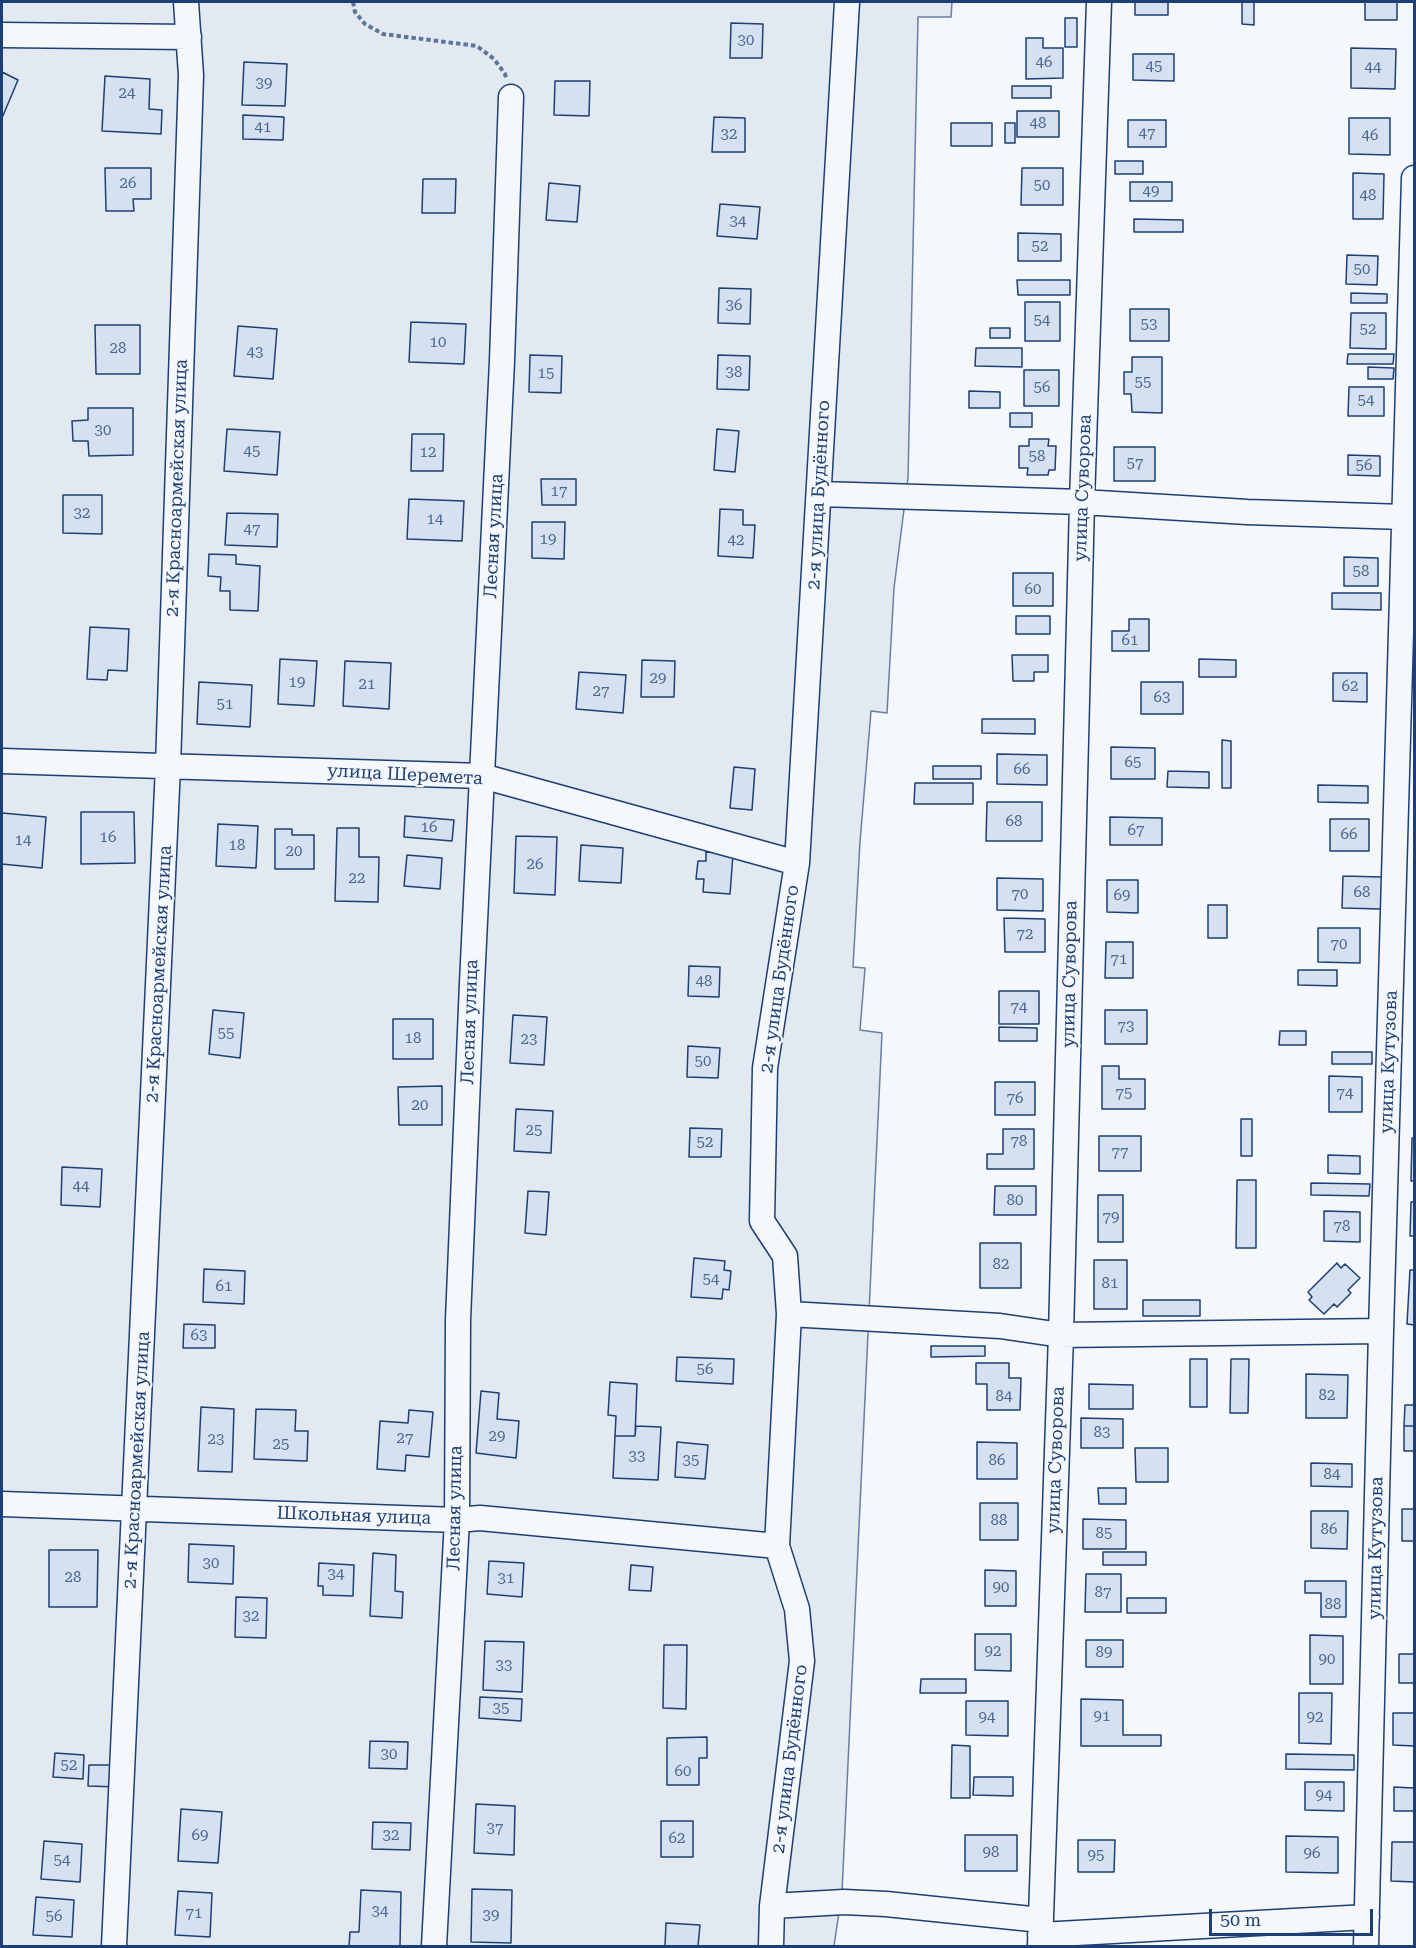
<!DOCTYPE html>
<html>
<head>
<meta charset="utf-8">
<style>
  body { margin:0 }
  #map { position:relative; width:1416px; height:1948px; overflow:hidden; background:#f4f7fb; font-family:"Roboto Serif",serif }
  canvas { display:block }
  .frame { position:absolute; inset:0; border:3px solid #1d3f73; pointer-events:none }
  .scale { position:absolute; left:1209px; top:1909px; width:164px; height:27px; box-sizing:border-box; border:3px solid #1d3f73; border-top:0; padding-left:8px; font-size:18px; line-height:21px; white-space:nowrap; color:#1d3f73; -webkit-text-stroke:4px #f4f7fb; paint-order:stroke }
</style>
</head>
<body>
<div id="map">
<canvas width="1416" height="1948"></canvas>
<div class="frame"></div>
<div class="scale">50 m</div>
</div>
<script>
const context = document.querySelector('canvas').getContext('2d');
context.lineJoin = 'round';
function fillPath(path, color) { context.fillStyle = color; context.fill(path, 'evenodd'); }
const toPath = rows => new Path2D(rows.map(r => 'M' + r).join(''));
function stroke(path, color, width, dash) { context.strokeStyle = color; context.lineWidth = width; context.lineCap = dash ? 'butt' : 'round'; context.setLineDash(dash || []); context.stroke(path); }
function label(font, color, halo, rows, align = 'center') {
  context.font = font + ' "Roboto Serif",serif'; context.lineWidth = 4.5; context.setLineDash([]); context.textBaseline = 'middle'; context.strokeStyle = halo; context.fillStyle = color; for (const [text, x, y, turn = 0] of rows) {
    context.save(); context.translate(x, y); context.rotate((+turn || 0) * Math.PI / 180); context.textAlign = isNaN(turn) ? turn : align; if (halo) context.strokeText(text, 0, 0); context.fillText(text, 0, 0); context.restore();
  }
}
const green = toPath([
  [2,2,952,2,951,17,918,17,908,478,894,588,887,713,871,711,860,842,853,967,865,968,860,1030,882,1033,842,1892,834,1946,2,1946,2,2]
]);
const building = toPath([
  [1135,2,1168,2,1168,15,1135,15,1135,2],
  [1242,2,1254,2,1254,25,1242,24,1242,2],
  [1365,2,1397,2,1397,20,1365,20,1365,2],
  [1065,18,1077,18,1077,47,1065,47,1065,18],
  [731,23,763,24,762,58,730,58,731,23],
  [1026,38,1043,38,1043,48,1063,48,1063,78,1026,79,1026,38],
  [1351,48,1396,49,1395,89,1351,88,1351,48],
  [1133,54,1174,54,1174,81,1133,80,1133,54],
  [244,62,287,64,285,106,242,105,244,62],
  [2,72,18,80,2,118,2,72],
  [105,76,150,79,149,109,162,110,161,134,102,131,105,76],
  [555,81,590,81,589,116,554,115,555,81],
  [1012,86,1051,86,1051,98,1012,98,1012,86],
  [1017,111,1059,111,1059,137,1017,137,1017,111],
  [243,115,284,117,283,140,243,139,243,115],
  [714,117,745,118,745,152,712,152,714,117],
  [1349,118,1390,118,1390,155,1349,154,1349,118],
  [1128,120,1166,120,1166,147,1128,147,1128,120],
  [951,123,992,123,992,146,951,146,951,123],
  [1005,123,1015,123,1015,143,1005,143,1005,123],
  [1115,161,1143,161,1143,174,1115,174,1115,161],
  [105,168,151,168,151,199,133,199,134,211,106,211,105,168],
  [1022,168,1063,168,1063,205,1021,205,1022,168],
  [1353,173,1384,174,1383,219,1353,219,1353,173],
  [423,179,456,179,455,213,422,213,423,179],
  [1130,182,1172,182,1172,201,1130,201,1130,182],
  [549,183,580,186,577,222,546,220,549,183],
  [720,204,760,207,757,239,717,236,720,204],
  [1134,219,1183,220,1183,232,1134,232,1134,219],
  [1018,233,1061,234,1061,261,1018,261,1018,233],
  [1347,255,1378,256,1377,285,1346,284,1347,255],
  [1017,280,1070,280,1070,295,1018,295,1017,280],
  [719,288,751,289,750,324,718,323,719,288],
  [1351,293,1387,294,1387,303,1351,303,1351,293],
  [1025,302,1060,302,1060,341,1025,341,1025,302],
  [1130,309,1169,309,1169,341,1130,341,1130,309],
  [1351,313,1386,313,1386,349,1350,348,1351,313],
  [411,322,466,324,464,364,409,362,411,322],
  [95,325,140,325,140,374,96,374,95,325],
  [238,326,277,329,273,379,234,376,238,326],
  [990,328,1010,328,1010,338,990,338,990,328],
  [976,348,1022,348,1022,367,975,366,976,348],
  [1348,354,1394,354,1393,364,1347,364,1348,354],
  [530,355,562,356,561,393,529,392,530,355],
  [718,355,750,356,749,390,717,389,718,355],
  [1132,357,1162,357,1162,413,1132,412,1131,394,1124,394,1124,372,1132,372,1132,357],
  [1368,367,1394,368,1393,379,1368,379,1368,367],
  [1024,370,1059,370,1059,406,1024,406,1024,370],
  [1349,387,1384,387,1384,416,1348,416,1349,387],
  [969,391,1000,392,1000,408,969,408,969,391],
  [88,408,133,408,133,455,89,456,88,441,73,441,72,421,88,420,88,408],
  [1010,413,1032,413,1032,427,1010,427,1010,413],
  [227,429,280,432,277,475,224,471,227,429],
  [717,429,739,431,735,472,714,470,717,429],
  [412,434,444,434,443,471,411,471,412,434],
  [1029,439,1049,439,1048,446,1056,446,1055,470,1049,470,1048,475,1027,475,1028,468,1019,468,1019,446,1029,446,1029,439],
  [1114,447,1155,447,1155,481,1114,481,1114,447],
  [1348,455,1380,456,1380,476,1348,475,1348,455],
  [541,479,576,479,576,505,542,505,541,479],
  [63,495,102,495,102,534,63,533,63,495],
  [409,499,464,501,462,541,407,539,409,499],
  [720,509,743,510,743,525,755,525,753,558,718,556,720,509],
  [227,513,278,514,277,547,225,545,227,513],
  [532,522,565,522,564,559,532,558,532,522],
  [209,554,236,555,236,564,260,566,258,611,230,610,230,591,220,591,221,577,208,576,209,554],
  [1344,557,1378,558,1378,586,1344,586,1344,557],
  [1013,573,1053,573,1053,606,1013,606,1013,573],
  [1332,593,1381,593,1381,610,1332,609,1332,593],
  [1016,616,1050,616,1050,634,1016,634,1016,616],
  [1129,619,1149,619,1149,651,1112,651,1112,631,1129,631,1129,619],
  [90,627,129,629,127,671,108,670,107,680,87,679,90,627],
  [1012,655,1048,655,1048,672,1034,672,1034,681,1013,681,1012,655],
  [280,659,317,661,314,706,278,704,280,659],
  [1199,659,1236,660,1236,677,1199,677,1199,659],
  [642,660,675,661,674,697,641,697,642,660],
  [345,661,391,663,389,709,343,706,345,661],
  [579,672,626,675,623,713,576,709,579,672],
  [1333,673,1367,673,1367,702,1333,701,1333,673],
  [199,682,252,685,250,727,197,724,199,682],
  [1141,682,1183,682,1183,714,1141,714,1141,682],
  [982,719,1035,719,1035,734,982,733,982,719],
  [1222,740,1231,741,1231,788,1222,788,1222,740],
  [1111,747,1155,748,1155,779,1111,779,1111,747],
  [997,754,1047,755,1047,785,997,784,997,754],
  [933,766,981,766,981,779,933,779,933,766],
  [734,767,755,769,752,810,730,808,734,767],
  [1168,771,1209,772,1209,788,1167,787,1168,771],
  [915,783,973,783,973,804,914,804,915,783],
  [1318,785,1368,786,1368,803,1318,802,1318,785],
  [987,802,1042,802,1042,841,986,841,987,802],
  [81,812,134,812,135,863,81,864,81,812],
  [2,813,46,817,42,868,2,864,2,813],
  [405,816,454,820,452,841,404,837,405,816],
  [1110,817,1162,818,1162,845,1110,845,1110,817],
  [1330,819,1369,819,1369,851,1330,851,1330,819],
  [218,824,258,826,256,868,216,866,218,824],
  [337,828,359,828,359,857,379,857,378,902,335,901,337,828],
  [275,829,292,829,292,835,314,835,314,869,275,869,275,829],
  [516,836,557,837,555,895,514,893,516,836],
  [581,845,623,848,621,883,579,881,581,845],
  [706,852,733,854,730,894,703,892,704,879,696,879,698,861,706,861,706,852],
  [407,855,442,858,440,889,404,886,407,855],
  [1343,876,1382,877,1381,909,1342,908,1343,876],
  [997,878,1043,879,1043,911,997,910,997,878],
  [1107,880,1138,880,1138,913,1107,912,1107,880],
  [1208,905,1227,905,1227,938,1208,938,1208,905],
  [1004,918,1045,919,1045,952,1005,952,1004,918],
  [1318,928,1360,928,1360,963,1318,962,1318,928],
  [1106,942,1133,942,1133,978,1105,978,1106,942],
  [689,966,720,967,719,997,688,996,689,966],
  [1298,970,1337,970,1337,986,1298,985,1298,970],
  [999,991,1039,991,1039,1024,999,1024,999,991],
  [213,1010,244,1013,240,1058,209,1054,213,1010],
  [1105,1010,1147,1010,1147,1044,1105,1044,1105,1010],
  [513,1015,547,1017,544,1065,510,1063,513,1015],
  [393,1019,433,1019,433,1059,393,1059,393,1019],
  [999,1027,1037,1028,1037,1041,999,1041,999,1027],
  [1280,1031,1306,1031,1306,1045,1279,1045,1280,1031],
  [688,1046,720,1048,718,1078,687,1077,688,1046],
  [1332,1052,1372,1052,1372,1064,1332,1064,1332,1052],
  [1102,1066,1119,1066,1119,1079,1145,1079,1145,1109,1102,1109,1102,1066],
  [1329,1076,1362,1077,1362,1112,1329,1112,1329,1076],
  [995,1082,1035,1082,1035,1115,995,1115,995,1082],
  [442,1086,442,1125,399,1125,398,1087,442,1086],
  [516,1109,553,1111,551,1153,514,1151,516,1109],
  [1241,1119,1252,1119,1252,1156,1241,1156,1241,1119],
  [690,1128,722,1129,721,1157,689,1157,690,1128],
  [1003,1129,1034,1129,1034,1169,987,1169,987,1154,1003,1154,1003,1129],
  [1099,1136,1141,1136,1141,1171,1099,1171,1099,1136],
  [1412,1138,1414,1138,1414,1181,1411,1181,1412,1138],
  [1328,1155,1360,1156,1360,1174,1328,1173,1328,1155],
  [62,1167,102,1169,100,1207,61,1205,62,1167],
  [1237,1180,1256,1180,1256,1248,1236,1248,1237,1180],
  [1311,1183,1370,1184,1369,1196,1311,1195,1311,1183],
  [995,1186,1036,1186,1036,1215,994,1215,995,1186],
  [528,1191,549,1192,546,1235,525,1233,528,1191],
  [1098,1195,1123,1195,1123,1242,1098,1242,1098,1195],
  [1411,1202,1414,1202,1414,1236,1410,1236,1411,1202],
  [1324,1211,1360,1212,1360,1242,1324,1241,1324,1211],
  [980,1243,1021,1243,1021,1288,980,1288,980,1243],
  [694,1258,725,1261,724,1270,731,1271,729,1290,723,1289,722,1299,691,1297,694,1258],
  [1094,1260,1127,1260,1127,1309,1094,1309,1094,1260],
  [1337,1263,1341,1268,1345,1264,1360,1278,1348,1290,1351,1293,1337,1307,1334,1304,1324,1314,1309,1300,1312,1297,1308,1292,1337,1263],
  [204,1269,245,1271,244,1304,203,1302,204,1269],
  [1410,1270,1414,1270,1414,1325,1407,1324,1410,1270],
  [1143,1300,1200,1300,1200,1316,1143,1316,1143,1300],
  [184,1324,215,1325,215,1348,183,1348,184,1324],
  [931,1346,985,1346,985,1356,931,1357,931,1346],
  [677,1357,734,1359,733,1384,676,1381,677,1357],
  [1190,1359,1207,1359,1207,1407,1190,1407,1190,1359],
  [1231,1359,1249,1359,1248,1413,1230,1413,1231,1359],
  [976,1363,1009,1363,1009,1378,1021,1378,1020,1410,987,1410,987,1384,976,1384,976,1363],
  [1306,1374,1348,1375,1347,1418,1306,1418,1306,1374],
  [610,1382,637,1384,635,1436,615,1436,616,1416,608,1415,610,1382],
  [1089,1384,1133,1385,1133,1409,1089,1409,1089,1384],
  [481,1391,499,1393,497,1419,519,1421,516,1458,476,1453,481,1391],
  [1405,1405,1414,1405,1414,1426,1404,1426,1405,1405],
  [201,1407,234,1409,232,1472,198,1471,201,1407],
  [256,1409,296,1410,295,1431,308,1431,307,1461,254,1459,256,1409],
  [409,1410,433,1412,429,1457,406,1455,405,1471,377,1469,380,1421,408,1423,409,1410],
  [1081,1418,1123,1419,1123,1448,1081,1448,1081,1418],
  [636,1426,661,1427,658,1480,613,1478,615,1436,635,1436,636,1426],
  [1404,1426,1414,1426,1414,1451,1404,1451,1404,1426],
  [677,1442,708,1445,705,1479,675,1477,677,1442],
  [977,1442,1017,1443,1017,1479,977,1479,977,1442],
  [1135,1448,1168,1448,1168,1482,1136,1482,1135,1448],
  [1311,1463,1352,1464,1352,1487,1311,1486,1311,1463],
  [1098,1488,1126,1488,1126,1504,1099,1504,1098,1488],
  [980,1503,1018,1503,1018,1540,980,1540,980,1503],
  [1402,1509,1414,1509,1414,1541,1402,1541,1402,1509],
  [1311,1511,1348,1511,1347,1549,1311,1548,1311,1511],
  [1083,1519,1126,1520,1126,1549,1083,1549,1083,1519],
  [189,1544,234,1546,233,1584,188,1582,189,1544],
  [49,1550,98,1550,97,1607,49,1607,49,1550],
  [1103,1552,1146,1552,1146,1565,1103,1565,1103,1552],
  [373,1553,396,1555,395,1591,403,1592,402,1618,370,1616,373,1553],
  [489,1561,524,1563,522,1597,487,1594,489,1561],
  [319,1563,354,1565,353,1596,323,1595,323,1586,318,1586,319,1563],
  [631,1565,653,1567,651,1591,629,1590,631,1565],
  [985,1570,1016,1571,1016,1606,985,1606,985,1570],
  [1086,1574,1121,1574,1121,1612,1085,1612,1086,1574],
  [1305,1581,1346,1581,1346,1617,1321,1617,1321,1593,1305,1593,1305,1581],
  [236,1597,267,1598,266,1638,235,1637,236,1597],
  [1127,1598,1166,1598,1166,1613,1127,1613,1127,1598],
  [975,1634,1011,1634,1011,1671,975,1670,975,1634],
  [1310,1635,1343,1636,1343,1684,1310,1684,1310,1635],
  [1086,1640,1123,1640,1123,1667,1086,1667,1086,1640],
  [485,1641,524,1642,522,1692,483,1690,485,1641],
  [664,1645,687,1645,686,1709,663,1708,664,1645],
  [1399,1654,1414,1654,1414,1683,1399,1683,1399,1654],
  [921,1679,966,1679,966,1693,920,1693,921,1679],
  [1299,1693,1332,1693,1331,1744,1299,1743,1299,1693],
  [480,1697,522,1699,521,1721,479,1718,480,1697],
  [1081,1699,1123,1700,1123,1735,1161,1735,1161,1746,1081,1746,1081,1699],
  [966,1701,1008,1701,1008,1736,966,1735,966,1701],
  [1393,1713,1414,1713,1414,1746,1393,1745,1393,1713],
  [707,1737,707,1758,699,1758,699,1785,667,1785,667,1738,707,1737],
  [370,1741,408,1742,407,1769,369,1768,370,1741],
  [952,1745,970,1746,970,1798,951,1798,952,1745],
  [55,1753,84,1755,83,1779,53,1777,55,1753],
  [1286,1754,1354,1755,1354,1770,1286,1769,1286,1754],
  [89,1765,119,1765,119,1787,88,1786,89,1765],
  [974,1777,1013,1777,1013,1796,973,1795,974,1777],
  [1305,1782,1344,1782,1344,1811,1305,1810,1305,1782],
  [1394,1787,1414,1788,1414,1811,1394,1811,1394,1787],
  [476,1804,515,1806,514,1855,474,1853,476,1804],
  [181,1809,222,1812,218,1863,178,1861,181,1809],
  [661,1821,693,1821,693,1857,661,1857,661,1821],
  [373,1822,411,1823,410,1850,372,1849,373,1822],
  [965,1835,1017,1835,1017,1871,965,1871,965,1835],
  [1286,1836,1338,1837,1338,1873,1286,1872,1286,1836],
  [1078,1840,1115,1840,1114,1872,1078,1872,1078,1840],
  [44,1841,82,1844,80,1882,41,1879,44,1841],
  [1392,1842,1414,1842,1414,1882,1391,1881,1392,1842],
  [472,1889,512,1890,511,1943,471,1942,472,1889],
  [361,1890,401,1892,400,1946,349,1946,350,1932,359,1932,361,1890],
  [178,1891,212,1893,210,1937,175,1935,178,1891],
  [36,1897,74,1900,72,1937,33,1935,36,1897],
  [666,1923,700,1925,698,1946,665,1946,666,1923]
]);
const path = toPath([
  [353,2,355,12,365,24,383,34,477,46,494,59,505,74,506,78]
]);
const minor = toPath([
  [2,35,189,37],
  [820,494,1082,502,1247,512,1404,517],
  [2,761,482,776,797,863],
  [789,1314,1000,1326,1061,1335,1381,1331],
  [2,1504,457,1520,480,1518,777,1546],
  [772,1906,844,1902,886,1904,1041,1920],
  [1040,1935,1367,1917],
  [114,1946,168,766,191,75,186,2],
  [434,1946,457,1520,458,1320,472,983,502,361,511,97],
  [771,1946,772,1906,802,1661,797,1609,777,1546,789,1314,785,1256,762,1221,765,1068,797,863,847,2],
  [1040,1946,1061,1335,1082,502,1099,2],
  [1366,1946,1381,1331,1414,178]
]);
const numberNames = [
  ["30",746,41],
  ["46",1044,63],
  ["45",1154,67],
  ["44",1373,68],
  ["39",264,84],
  ["24",127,94],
  ["48",1038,124],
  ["41",263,128],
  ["47",1147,134],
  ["32",729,135],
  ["46",1370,136],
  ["26",128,184],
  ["50",1042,186],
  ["49",1151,192],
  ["48",1368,196],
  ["34",738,222],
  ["52",1040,247],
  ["50",1362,270],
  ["36",734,306],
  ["54",1042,321],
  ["53",1149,325],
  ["52",1368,330],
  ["10",438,343],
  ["28",118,349],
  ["43",255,353],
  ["38",734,373],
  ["15",546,374],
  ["55",1143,383],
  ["56",1042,388],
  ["54",1366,401],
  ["30",103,431],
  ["45",252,452],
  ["12",428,453],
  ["58",1037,457],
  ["57",1135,464],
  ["56",1364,466],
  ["17",559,492],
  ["32",82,514],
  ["14",435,520],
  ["47",252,530],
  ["19",548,540],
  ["42",736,541],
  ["58",1361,572],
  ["60",1033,590],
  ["61",1130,641],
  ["29",658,679],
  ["19",297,683],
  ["21",367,685],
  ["62",1350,687],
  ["27",601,692],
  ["63",1162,698],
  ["51",225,705],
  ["65",1133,763],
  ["66",1022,770],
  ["68",1014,822],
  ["16",429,828],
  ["67",1136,831],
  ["66",1349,835],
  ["16",108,838],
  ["14",23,841],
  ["18",237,846],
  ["20",294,852],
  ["26",535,865],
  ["22",357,879],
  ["68",1362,893],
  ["70",1020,895],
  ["69",1122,896],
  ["72",1025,935],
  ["70",1339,945],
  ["71",1119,960],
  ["48",704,982],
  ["74",1019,1008],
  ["73",1126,1027],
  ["55",226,1034],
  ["18",413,1039],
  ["23",529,1040],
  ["50",703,1062],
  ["75",1124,1094],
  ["74",1345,1094],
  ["76",1015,1099],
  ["20",420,1106],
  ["25",534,1131],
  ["78",1019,1142],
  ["52",705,1143],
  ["77",1120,1153],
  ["44",81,1187],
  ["80",1015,1201],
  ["79",1111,1218],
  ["78",1342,1227],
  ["82",1001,1265],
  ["54",711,1280],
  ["81",1110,1284],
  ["61",224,1287],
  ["63",199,1336],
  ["56",705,1370],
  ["82",1327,1396],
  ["84",1004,1397],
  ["83",1102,1433],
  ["29",497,1437],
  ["27",405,1439],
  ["23",216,1440],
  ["25",281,1445],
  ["33",637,1457],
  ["35",691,1461],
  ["86",997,1461],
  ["84",1332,1475],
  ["88",999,1521],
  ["86",1329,1530],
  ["85",1104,1534],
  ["30",211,1564],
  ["34",336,1575],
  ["28",73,1578],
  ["31",506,1579],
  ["90",1001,1588],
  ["87",1103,1593],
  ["88",1333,1605],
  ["32",251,1617],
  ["92",993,1652],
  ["89",1104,1653],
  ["90",1327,1660],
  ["33",504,1666],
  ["35",501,1709],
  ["91",1102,1717],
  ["94",987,1718],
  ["92",1315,1718],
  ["30",389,1755],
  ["52",69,1766],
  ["60",683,1772],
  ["94",1324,1796],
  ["37",495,1829],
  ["69",200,1836],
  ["32",391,1836],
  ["62",677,1839],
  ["98",991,1853],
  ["96",1312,1854],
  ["95",1096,1856],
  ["54",62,1861],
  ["34",380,1912],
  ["71",194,1914],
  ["39",491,1916],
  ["56",54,1917]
];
const streetNames = [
  ["2-я Красноармейская улица",177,488,-88],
  ["улица Суворова",1083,488,-88],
  ["2-я улица Будённого",819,495,-87],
  ["Лесная улица",494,536,-87],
  ["улица Шеремета",405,775,3],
  ["2-я Красноармейская улица",159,974,-87],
  ["улица Суворова",1070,974,-89],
  ["2-я улица Будённого",780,979,-82],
  ["Лесная улица",470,1022,-88],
  ["улица Кутузова",1389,1062,-88],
  ["2-я Красноармейская улица",137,1460,-87],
  ["улица Суворова",1056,1460,-88],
  ["Лесная улица",455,1508,-89],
  ["Школьная улица",354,1516,2],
  ["улица Кутузова",1376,1548,-89],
  ["2-я улица Будённого",790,1759,-83]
];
fillPath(green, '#e3e9f0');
stroke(green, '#687fa3', 1.5);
fillPath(building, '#d5e0f0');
stroke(building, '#1d3f73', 1.5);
stroke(minor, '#1d3f73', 27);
stroke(path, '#5e769c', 4, [4.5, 3]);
stroke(minor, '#f4f7fb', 24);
label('15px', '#4b6792', null, numberNames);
label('18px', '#1d3f73', '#f4f7fb', streetNames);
</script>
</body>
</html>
